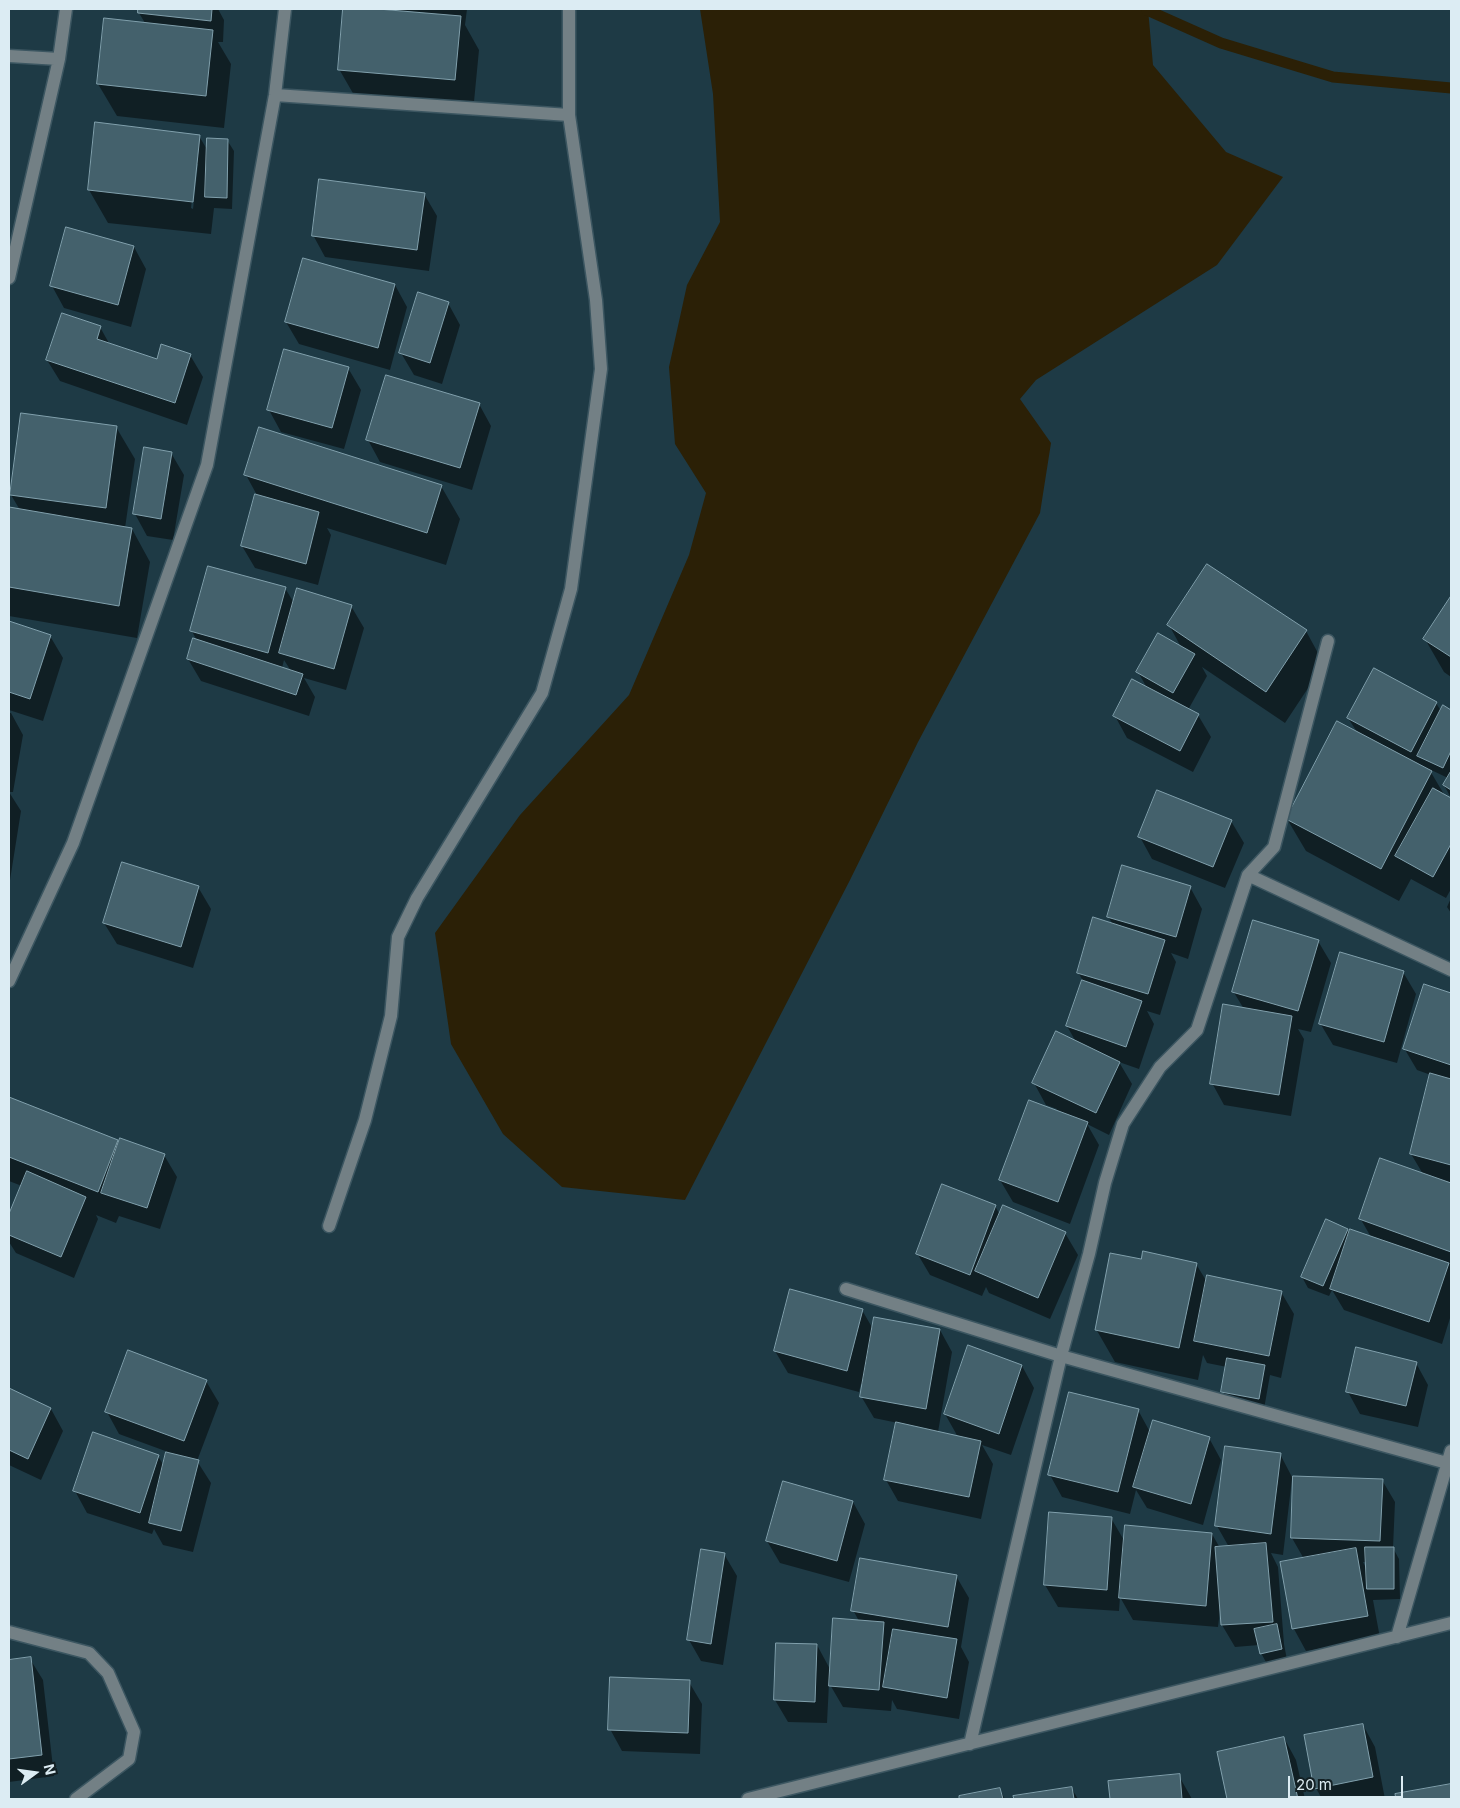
<!DOCTYPE html>
<html>
<head>
<meta charset="utf-8">
<style>
	body { margin:0 }
	#map { position:relative; width:1460px; height:1808px; overflow:hidden; background:#1e3a45; font-family:Inter,sans-serif }
	canvas { display:block }
	.frame { position:absolute; inset:0; border:10px solid #dcecf3; pointer-events:none }
	.north { position:absolute; left:10px; top:1748px; width:50px; height:50px; -webkit-text-stroke:4px #132024; paint-order:stroke; rotate:76deg; font-size:14px; font-weight:700; line-height:20px; text-align:center; color:#dcecf3 }
	.north::after { content:''; display:block; margin:auto; width:18px; height:22px; background:#dcecf3; clip-path:polygon(50% 0,100% 100%,50% 72%,0 100%) }
	.scale { position:absolute; left:1288px; top:1776px; width:115px; height:22px; box-sizing:border-box; border:2px solid #dcecf3; border-top:0; padding-left:6px; font-size:15px; line-height:18px; white-space:nowrap; color:#dcecf3; -webkit-text-stroke:4px #132024; paint-order:stroke }
</style>
</head>
<body>
<div id="map">
<canvas width="1460" height="1808"></canvas>
<div class="frame"></div>
<div class="north">N</div>
<div class="scale">20 m</div>
</div>
<script>
const c = document.querySelector('canvas').getContext('2d');
c.lineJoin = 'round';
function fillPath(path, color) {
  c.fillStyle = color;
  c.fill(path, 'evenodd');
}
function trace(path, color, width, dash) {
  c.strokeStyle = color;
  c.lineWidth = width;
  c.lineCap = dash ? 'butt' : 'round';
  c.setLineDash(dash || []);
  c.stroke(path);
}
const water = new Path2D(`
	M 700,9 L 1148,9 L 1153,65 L 1226,152 L 1283,177 L 1217,265 L 1036,380 L 1020,399 L 1051,443 L 1040,513 L 918,742 L 850,880 L 685,1200 L 562,1187 L 503,1134 L 451,1044 L 435,933 L 520,815 L 629,695 L 689,555 L 706,493 L 675,444 L 669,367 L 687,285 L 720,222 L 713,94 Z`);
const shadow = new Path2D(`
	M 139,9 L 218,9 L 224,20 L 223,42 L 218,42 L 231,64 L 224,128 L 117,116 L 98,84 L 145,23 L 139,13 Z
	M 345,9 L 467,9 L 465,25 L 479,50 L 473,112 L 358,102 L 339,69 Z
	M 96,124 L 199,136 L 208,151 L 227,140 L 234,151 L 232,209 L 214,208 L 211,234 L 108,223 L 89,190 ZM 196,164 L 198,164 L 193,209 L 191,208 Z
	M 424,194 L 437,216 L 429,271 L 325,257 L 313,235 Z
	M 134,247 L 146,269 L 131,327 L 64,308 L 52,286 Z
	M 395,285 L 407,307 L 390,370 L 299,344 L 286,322 Z
	M 448,303 L 460,325 L 442,384 L 414,375 L 401,353 Z
	M 100,327 L 110,345 L 157,360 L 190,355 L 203,377 L 187,425 L 60,381 L 47,360 Z
	M 348,368 L 361,390 L 344,449 L 281,432 L 269,410 Z
	M 479,404 L 491,426 L 472,490 L 380,462 L 368,440 Z
	M 116,427 L 135,459 L 125,528 L 132,529 L 150,562 L 137,638 L 9,616 L 9,508 L 20,510 L 11,495 Z
	M 171,453 L 184,475 L 173,540 L 147,536 L 135,514 Z
	M 246,475 L 441,486 L 460,519 L 446,565 L 327,528 L 331,535 L 318,585 L 255,568 L 242,546 L 258,497 Z
	M 285,588 L 294,603 L 351,606 L 364,628 L 346,690 L 304,678 L 315,697 L 309,716 L 201,681 L 188,659 L 197,641 L 192,631 ZM 284,660 L 291,671 L 282,668 Z
	M 1451,599 L 1451,677 L 1444,672 L 1425,639 Z
	M 9,622 L 50,636 L 63,658 L 43,721 L 9,710 Z
	M 1169,625 L 1306,631 L 1324,664 L 1285,723 L 1202,667 L 1207,676 L 1188,710 L 1198,715 L 1211,737 L 1193,772 L 1127,738 L 1115,716 L 1147,688 L 1138,672 L 1181,647 Z
	M 1436,703 L 1441,711 L 1443,707 L 1451,711 L 1451,798 L 1444,785 L 1448,778 L 1429,769 L 1445,796 L 1451,800 L 1451,889 L 1446,898 L 1411,879 L 1399,901 L 1306,851 L 1287,819 L 1357,732 L 1348,718 Z
	M 9,713 L 11,713 L 23,735 L 13,792 L 9,792 L 21,811 L 10,880 L 9,880 Z
	M 1231,821 L 1244,843 L 1225,888 L 1152,859 L 1140,837 Z
	M 198,887 L 211,909 L 193,968 L 117,944 L 104,923 Z
	M 1190,887 L 1202,909 L 1188,959 L 1171,953 L 1176,962 L 1160,1015 L 1147,1011 L 1154,1024 L 1139,1069 L 1119,1062 L 1132,1084 L 1109,1135 L 1087,1124 L 1099,1145 L 1070,1224 L 1013,1202 L 1000,1180 L 1057,1109 L 1046,1105 L 1034,1083 L 1076,1042 L 1067,1026 L 1083,981 L 1078,972 L 1113,925 L 1108,916 Z
	M 1451,898 L 1451,913 L 1447,907 Z
	M 1318,941 L 1331,963 L 1311,1032 L 1298,1029 L 1304,1039 L 1291,1116 L 1224,1105 L 1212,1083 L 1244,1009 L 1233,991 Z
	M 1403,972 L 1416,994 L 1397,1063 L 1333,1045 L 1320,1023 Z
	M 1425,985 L 1451,994 L 1451,1315 L 1442,1344 L 1344,1310 L 1332,1290 L 1329,1296 L 1308,1288 L 1302,1277 L 1347,1230 L 1349,1234 L 1371,1237 L 1360,1218 L 1423,1174 L 1411,1154 L 1431,1075 L 1417,1070 L 1404,1048 Z
	M 9,1099 L 117,1141 L 119,1145 L 164,1155 L 177,1177 L 160,1229 L 119,1216 L 116,1223 L 96,1215 L 98,1219 L 74,1278 L 16,1253 L 9,1242 L 9,1217 L 22,1186 L 9,1181 Z
	M 995,1206 L 1000,1215 L 1065,1233 L 1078,1255 L 1050,1319 L 989,1293 L 986,1287 L 982,1296 L 930,1275 L 917,1253 Z
	M 1142,1260 L 1196,1264 L 1207,1282 L 1281,1292 L 1294,1314 L 1281,1378 L 1270,1375 L 1264,1409 L 1229,1403 L 1223,1392 L 1227,1367 L 1207,1363 L 1203,1355 L 1198,1380 L 1115,1362 L 1096,1329 Z
	M 862,1310 L 873,1329 L 940,1330 L 952,1352 L 938,1432 L 958,1437 L 945,1414 L 969,1347 L 1022,1366 L 1034,1388 L 1011,1455 L 982,1445 L 993,1464 L 981,1519 L 898,1501 L 886,1480 L 898,1423 L 874,1418 L 861,1396 L 863,1384 L 861,1384 L 859,1392 L 788,1373 L 775,1351 Z
	M 1416,1363 L 1428,1385 L 1418,1427 L 1360,1414 L 1348,1392 Z
	M 206,1381 L 219,1403 L 197,1461 L 211,1483 L 193,1552 L 163,1545 L 154,1529 L 152,1534 L 87,1513 L 75,1491 L 158,1456 L 164,1466 L 168,1452 L 119,1434 L 107,1412 Z
	M 9,1389 L 51,1409 L 63,1431 L 41,1480 L 9,1465 Z
	M 1138,1410 L 1150,1432 L 1209,1438 L 1221,1460 L 1203,1525 L 1147,1508 L 1136,1490 L 1130,1514 L 1062,1497 L 1050,1475 Z
	M 1280,1454 L 1292,1477 L 1382,1480 L 1395,1502 L 1393,1548 L 1399,1559 L 1400,1599 L 1373,1600 L 1380,1638 L 1306,1651 L 1294,1629 L 1282,1563 L 1304,1559 L 1292,1538 L 1294,1479 L 1292,1479 L 1283,1555 L 1271,1553 L 1278,1567 L 1284,1644 L 1287,1660 L 1267,1664 L 1261,1653 L 1259,1645 L 1235,1647 L 1222,1625 L 1221,1611 L 1220,1611 L 1218,1627 L 1133,1620 L 1120,1597 L 1119,1611 L 1058,1607 L 1045,1585 L 1111,1518 L 1125,1542 L 1212,1534 L 1220,1548 L 1229,1547 L 1217,1526 ZM 1363,1562 L 1367,1562 L 1367,1570 Z
	M 853,1502 L 865,1524 L 849,1582 L 780,1563 L 767,1541 Z
	M 724,1554 L 737,1576 L 723,1665 L 701,1661 L 689,1640 Z
	M 956,1576 L 969,1598 L 961,1647 L 969,1662 L 959,1719 L 897,1709 L 892,1700 L 891,1711 L 843,1707 L 829,1683 L 827,1723 L 788,1722 L 775,1700 L 817,1645 L 831,1671 L 859,1621 L 853,1610 Z
	M 30,1659 L 43,1680 L 54,1776 L 9,1782 L 9,1661 Z
	M 689,1682 L 702,1704 L 700,1754 L 622,1751 L 610,1729 Z
	M 1363,1725 L 1375,1747 L 1385,1799 L 1322,1799 L 1316,1788 Z
	M 1284,1738 L 1296,1760 L 1305,1799 L 1229,1799 L 1218,1753 Z
	M 1179,1776 L 1192,1799 L 1111,1799 L 1109,1782 Z
	M 1451,1785 L 1451,1799 L 1397,1799 L 1396,1795 Z
	M 1072,1789 L 1078,1799 L 1015,1799 L 1015,1797 Z
	M 1000,1790 L 1005,1799 L 961,1799 L 960,1797 Z`);
const stream = new Path2D(`
	M 1147,10 L 1221,43 L 1333,77 L 1451,88`);
const building = new Path2D(`
	M 138,9 L 212,9 L 211,21 L 138,13 Z
	M 343,9 L 378,9 L 461,16 L 455,80 L 338,70 Z
	M 104,18 L 213,30 L 206,96 L 97,84 Z
	M 95,122 L 200,135 L 193,202 L 88,190 Z
	M 207,138 L 228,139 L 227,198 L 205,197 Z
	M 319,179 L 425,193 L 417,250 L 312,236 Z
	M 66,227 L 134,246 L 118,305 L 50,286 Z
	M 303,258 L 395,284 L 378,348 L 285,322 Z
	M 418,292 L 449,302 L 430,363 L 399,353 Z
	M 62,313 L 101,326 L 97,339 L 157,359 L 161,344 L 191,354 L 175,403 L 46,360 Z
	M 284,349 L 349,367 L 332,428 L 267,410 Z
	M 386,375 L 480,403 L 460,468 L 366,440 Z
	M 21,413 L 117,426 L 106,508 L 10,495 Z
	M 259,427 L 442,485 L 427,533 L 244,475 Z
	M 144,447 L 172,452 L 161,519 L 133,514 Z
	M 255,494 L 319,512 L 306,564 L 241,546 Z
	M 9,507 L 132,528 L 119,606 L 9,587 Z
	M 1207,564 L 1307,630 L 1266,692 L 1167,625 Z
	M 208,566 L 286,587 L 268,653 L 190,631 Z
	M 297,588 L 352,605 L 334,669 L 279,653 Z
	M 1451,596 L 1451,657 L 1423,639 Z
	M 9,621 L 51,635 L 30,699 L 9,692 Z
	M 1158,633 L 1195,654 L 1173,693 L 1136,672 Z
	M 193,638 L 303,674 L 296,695 L 187,659 Z
	M 1374,668 L 1437,702 L 1411,752 L 1347,718 Z
	M 1132,679 L 1199,714 L 1180,751 L 1113,716 Z
	M 1443,705 L 1451,710 L 1451,751 L 1443,768 L 1417,756 Z
	M 1337,721 L 1432,771 L 1381,869 L 1286,819 Z
	M 1451,771 L 1451,790 L 1443,785 Z
	M 1433,788 L 1451,798 L 1451,844 L 1433,877 L 1395,856 Z
	M 1157,790 L 1232,820 L 1213,867 L 1138,837 Z
	M 122,862 L 199,886 L 181,947 L 103,923 Z
	M 1122,865 L 1191,886 L 1176,937 L 1107,917 Z
	M 1093,917 L 1165,940 L 1148,994 L 1077,973 Z
	M 1253,920 L 1319,940 L 1298,1011 L 1232,992 Z
	M 1340,952 L 1404,971 L 1384,1042 L 1319,1024 Z
	M 1082,980 L 1142,1001 L 1126,1047 L 1066,1026 Z
	M 1424,984 L 1451,993 L 1451,1065 L 1403,1049 Z
	M 1223,1004 L 1292,1016 L 1279,1095 L 1210,1084 Z
	M 1056,1031 L 1120,1062 L 1096,1113 L 1032,1083 Z
	M 1430,1073 L 1451,1079 L 1451,1165 L 1410,1154 Z
	M 9,1097 L 118,1140 L 98,1192 L 9,1157 Z
	M 1029,1100 L 1088,1122 L 1058,1202 L 999,1180 Z
	M 120,1138 L 165,1154 L 147,1208 L 101,1193 Z
	M 1380,1158 L 1451,1183 L 1451,1252 L 1359,1219 Z
	M 27,1171 L 86,1197 L 61,1257 L 9,1235 L 9,1214 Z
	M 942,1184 L 996,1205 L 970,1275 L 916,1254 Z
	M 1003,1205 L 1066,1232 L 1038,1298 L 975,1271 Z
	M 1326,1219 L 1348,1229 L 1323,1286 L 1301,1277 Z
	M 1350,1229 L 1449,1263 L 1429,1322 L 1330,1289 Z
	M 1143,1251 L 1197,1263 L 1179,1348 L 1095,1330 L 1110,1253 L 1141,1259 Z
	M 1207,1275 L 1282,1291 L 1269,1356 L 1194,1341 Z
	M 790,1289 L 863,1309 L 847,1371 L 774,1351 Z
	M 874,1317 L 940,1329 L 926,1409 L 860,1397 Z
	M 968,1345 L 1022,1365 L 999,1434 L 944,1414 Z
	M 1356,1347 L 1417,1362 L 1406,1406 L 1346,1392 Z
	M 128,1350 L 207,1380 L 184,1441 L 105,1412 Z
	M 1227,1358 L 1265,1365 L 1259,1399 L 1221,1392 Z
	M 9,1388 L 51,1408 L 28,1459 L 9,1450 Z
	M 1069,1392 L 1139,1409 L 1118,1492 L 1048,1475 Z
	M 1153,1420 L 1210,1437 L 1191,1504 L 1133,1487 Z
	M 896,1422 L 981,1441 L 969,1497 L 884,1480 Z
	M 93,1432 L 159,1455 L 140,1513 L 73,1491 Z
	M 1225,1446 L 1281,1453 L 1271,1534 L 1215,1526 Z
	M 166,1452 L 199,1460 L 181,1531 L 149,1523 Z
	M 1293,1476 L 1383,1479 L 1380,1541 L 1291,1538 Z
	M 783,1481 L 853,1501 L 837,1561 L 766,1541 Z
	M 1049,1512 L 1112,1517 L 1107,1590 L 1044,1585 Z
	M 1125,1525 L 1212,1533 L 1206,1606 L 1119,1598 Z
	M 1266,1543 L 1273,1622 L 1221,1625 L 1215,1547 Z
	M 1365,1547 L 1394,1547 L 1394,1589 L 1367,1589 Z
	M 1356,1548 L 1368,1616 L 1292,1629 L 1280,1562 Z
	M 701,1549 L 725,1553 L 711,1644 L 687,1640 Z
	M 860,1558 L 957,1575 L 948,1627 L 851,1611 Z
	M 833,1618 L 884,1622 L 879,1690 L 829,1686 Z
	M 1277,1624 L 1282,1649 L 1260,1654 L 1254,1629 Z
	M 893,1629 L 957,1639 L 947,1698 L 883,1687 Z
	M 776,1643 L 817,1644 L 815,1702 L 774,1700 Z
	M 31,1657 L 42,1755 L 9,1759 L 9,1660 Z
	M 610,1677 L 690,1680 L 688,1733 L 608,1730 Z
	M 1363,1724 L 1373,1777 L 1314,1789 L 1304,1735 Z
	M 1284,1737 L 1298,1799 L 1227,1799 L 1217,1752 Z
	M 1180,1774 L 1182,1799 L 1110,1799 L 1108,1781 Z
	M 1451,1784 L 1451,1799 L 1396,1799 L 1395,1794 Z
	M 1072,1787 L 1074,1799 L 1014,1799 L 1013,1796 Z
	M 1000,1788 L 1003,1799 L 959,1799 L 959,1796 Z`);
const minor = new Path2D(`
	M 9,56 L 59,59
	M 275,95 L 569,115
	M 9,278 L 59,59 L 66,9
	M 1248,875 L 1451,970
	M 9,981 L 73,843 L 207,465 L 275,95 L 285,9
	M 329,1226 L 365,1120 L 391,1016 L 398,937 L 417,898 L 542,693 L 571,589 L 601,369 L 596,300 L 569,115 L 569,9
	M 846,1289 L 1061,1356 L 1447,1463
	M 9,1632 L 89,1653 L 108,1673 L 134,1732 L 129,1759 L 76,1799
	M 1397,1637 L 1451,1451
	M 970,1744 L 1061,1356 L 1089,1254 L 1105,1183 L 1123,1124 L 1160,1067 L 1197,1030 L 1248,875 L 1274,847 L 1328,641
	M 748,1799 L 1451,1623`);
fillPath(water, '#2b2006');
fillPath(shadow, '#0007');
trace(stream, '#2b2006', 11);
fillPath(building, '#44616c');
trace(building, '#81a0ac', 1);
trace(minor, '#3c5661', 15);
trace(minor, '#738085', 12);
</script>
</body>
</html>
